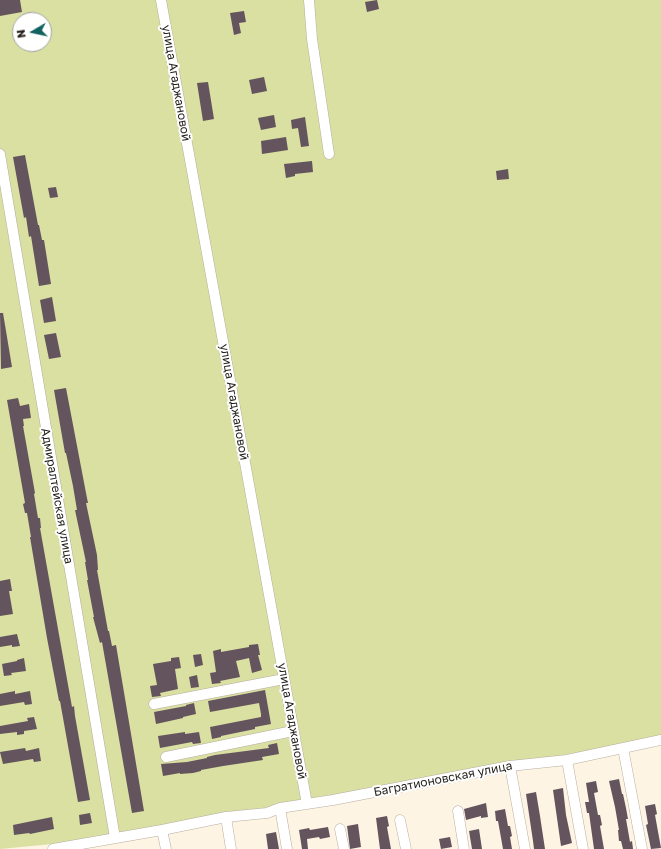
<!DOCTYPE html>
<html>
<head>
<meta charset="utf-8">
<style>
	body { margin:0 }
	#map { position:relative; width:661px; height:849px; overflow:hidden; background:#fef4e4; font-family:"Golos Text",sans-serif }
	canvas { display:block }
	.north { position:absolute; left:12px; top:12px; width:40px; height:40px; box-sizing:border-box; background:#fff; border:1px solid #a7a5a3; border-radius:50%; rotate:261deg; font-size:11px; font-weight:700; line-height:16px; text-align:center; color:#231f1a }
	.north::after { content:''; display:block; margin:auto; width:14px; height:18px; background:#126260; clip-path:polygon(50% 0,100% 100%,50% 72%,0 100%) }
</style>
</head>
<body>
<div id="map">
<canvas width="661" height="849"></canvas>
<div class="north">N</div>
</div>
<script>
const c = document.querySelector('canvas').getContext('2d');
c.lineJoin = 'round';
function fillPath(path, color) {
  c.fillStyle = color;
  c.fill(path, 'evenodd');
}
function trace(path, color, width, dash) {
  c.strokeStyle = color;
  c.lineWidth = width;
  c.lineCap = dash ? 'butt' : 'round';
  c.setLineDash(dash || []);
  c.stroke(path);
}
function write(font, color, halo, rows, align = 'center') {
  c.font = font + ' "Golos Text",sans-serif';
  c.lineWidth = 4;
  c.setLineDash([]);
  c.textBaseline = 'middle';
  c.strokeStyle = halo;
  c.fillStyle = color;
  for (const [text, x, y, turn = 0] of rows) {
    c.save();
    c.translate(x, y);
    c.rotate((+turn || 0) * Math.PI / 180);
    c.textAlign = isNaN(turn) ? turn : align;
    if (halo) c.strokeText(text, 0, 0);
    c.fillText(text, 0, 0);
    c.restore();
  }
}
const green = new Path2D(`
	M 0,0 L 661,0 L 661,737 L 115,838 L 0,849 ZM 20,20 L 44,20 L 44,44 L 20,44 Z`);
const building = new Path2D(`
	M 0,0 L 20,0 L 22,12 L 0,16 Z
	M 377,0 L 379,9 L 367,12 L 365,2 Z
	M 244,11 L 246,22 L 239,23 L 241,33 L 234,35 L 230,13 Z
	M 264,77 L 267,91 L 252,94 L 249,80 Z
	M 208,82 L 214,119 L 203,121 L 197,83 Z
	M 274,115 L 276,127 L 261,130 L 258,118 Z
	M 305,117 L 309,146 L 301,147 L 298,128 L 292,129 L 291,120 Z
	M 286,137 L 288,150 L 262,154 L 261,141 Z
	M 25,155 L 38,225 L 39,225 L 42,240 L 44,240 L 51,284 L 39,286 L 31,236 L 29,237 L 26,217 L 24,218 L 13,157 Z
	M 312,161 L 313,172 L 295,174 L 295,176 L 286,178 L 284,164 Z
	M 508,169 L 509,179 L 497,180 L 496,171 Z
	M 56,187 L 58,197 L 50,198 L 48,188 Z
	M 52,297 L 56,321 L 44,323 L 40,300 Z
	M 0,313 L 3,313 L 12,367 L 1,369 Z
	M 56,333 L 61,357 L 49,359 L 44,335 Z
	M 66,388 L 86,493 L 88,503 L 86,503 L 97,555 L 98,570 L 97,570 L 108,631 L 109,631 L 112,646 L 116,645 L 144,811 L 132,813 L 102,642 L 100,643 L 93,617 L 94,617 L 87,580 L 88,580 L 85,562 L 86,562 L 75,510 L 77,510 L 73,486 L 66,453 L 65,453 L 54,390 Z
	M 18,398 L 20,406 L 29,404 L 31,418 L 23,419 L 24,426 L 23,426 L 35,493 L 34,494 L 38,518 L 40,518 L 41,528 L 40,528 L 58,629 L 72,707 L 74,706 L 75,716 L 90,800 L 78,802 L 60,701 L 59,701 L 47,638 L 30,537 L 31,537 L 27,513 L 25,513 L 23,504 L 25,503 L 7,400 Z
	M 10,579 L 12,591 L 9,591 L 13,614 L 0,616 L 0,581 Z
	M 17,634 L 20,646 L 12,647 L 12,645 L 0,647 L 0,637 Z
	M 258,644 L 260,655 L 258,655 L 262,670 L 252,673 L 249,658 L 236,661 L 240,677 L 220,681 L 221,683 L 212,684 L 210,673 L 216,672 L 213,651 L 221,649 L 221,652 L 249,647 L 249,645 Z
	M 201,654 L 203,665 L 195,667 L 193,655 Z
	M 179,657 L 181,668 L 175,669 L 178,689 L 160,693 L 161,696 L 152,697 L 150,686 L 157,685 L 153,664 L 171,661 L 171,658 Z
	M 24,658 L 26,671 L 11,673 L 12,675 L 4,676 L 2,664 L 17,661 L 17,660 Z
	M 197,675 L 199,687 L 191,688 L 189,677 Z
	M 265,690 L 271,724 L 255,727 L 255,729 L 221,736 L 221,737 L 212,739 L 210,727 L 261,717 L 261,714 L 259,703 L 210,712 L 208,701 Z
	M 15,691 L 15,694 L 30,691 L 32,704 L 25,705 L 24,702 L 0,706 L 0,694 Z
	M 194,703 L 196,714 L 183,717 L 183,718 L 156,724 L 154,712 L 186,706 L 186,705 Z
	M 34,717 L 37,729 L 24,731 L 24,734 L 17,735 L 17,732 L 0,734 L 0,726 L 28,721 L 27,718 Z
	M 185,732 L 185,734 L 199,732 L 201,743 L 193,744 L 192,742 L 160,748 L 158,736 Z
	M 277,743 L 279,754 L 262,757 L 263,760 L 223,766 L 201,770 L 201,771 L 193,773 L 180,774 L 180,773 L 163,776 L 161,764 L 187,762 L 207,758 L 207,757 L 215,755 L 269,748 L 268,745 Z
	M 25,748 L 26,751 L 39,748 L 41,761 L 34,762 L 33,759 L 3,764 L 0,752 Z
	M 619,779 L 622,794 L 623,794 L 626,808 L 628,819 L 626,819 L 630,842 L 632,841 L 633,849 L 623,849 L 621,841 L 619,841 L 618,830 L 619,830 L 615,807 L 609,781 Z
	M 596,781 L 598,792 L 594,793 L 598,815 L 600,815 L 602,825 L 600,826 L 604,849 L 594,849 L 589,813 L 587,813 L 585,802 L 589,802 L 586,783 Z
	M 563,788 L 566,815 L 572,843 L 561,846 L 553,790 Z
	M 536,792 L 540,816 L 545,849 L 534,849 L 533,841 L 526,794 Z
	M 486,803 L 488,817 L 481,818 L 481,816 L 466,820 L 464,809 Z
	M 655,804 L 657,814 L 655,815 L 661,848 L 651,849 L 646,825 L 648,824 L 645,806 Z
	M 505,809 L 508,826 L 510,826 L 512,836 L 510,837 L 512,849 L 503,849 L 498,821 L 496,821 L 495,811 Z
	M 90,813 L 92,823 L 80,825 L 79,815 Z
	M 387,816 L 389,826 L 387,827 L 391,849 L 380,849 L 376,818 Z
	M 52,817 L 54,829 L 30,834 L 29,833 L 14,835 L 13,825 Z
	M 358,824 L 361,847 L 350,849 L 347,826 Z
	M 328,827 L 330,837 L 320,839 L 319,837 L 307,839 L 308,849 L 302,849 L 299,830 L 309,828 L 310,830 Z
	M 479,829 L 482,849 L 472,849 L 469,831 Z
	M 276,832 L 279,849 L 268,849 L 266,834 Z
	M 450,837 L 452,847 L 441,849 L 439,839 Z`);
const minor = new Path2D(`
	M 161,0 L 307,804
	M 309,0 L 312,39 L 329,154
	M 0,154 L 115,838
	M 154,704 L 284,679
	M 623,748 L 642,849
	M 166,757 L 293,731
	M 567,760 L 583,849
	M 510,766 L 525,849
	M 280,808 L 287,849
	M 458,811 L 464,849
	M 226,817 L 231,849
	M 400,820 L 406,849
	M 340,829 L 344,849
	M 162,830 L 166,849
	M 53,849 L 162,830 L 226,817 L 267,813 L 280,808 L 333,800 L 510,766 L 567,760 L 661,740`);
const streetNames = [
	["улица Агаджановой",176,83,80],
	["улица Агаджановой",234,402,80],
	["Адмиралтейская улица",57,496,80],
	["улица Агаджановой",292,721,80],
	["Багратионовская улица",443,779,-11]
];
fillPath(green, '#dadfa2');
fillPath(building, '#63545d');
trace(minor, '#b8ad9f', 11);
trace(minor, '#fff', 10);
write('12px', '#231f1a', '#fff', streetNames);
</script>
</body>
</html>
